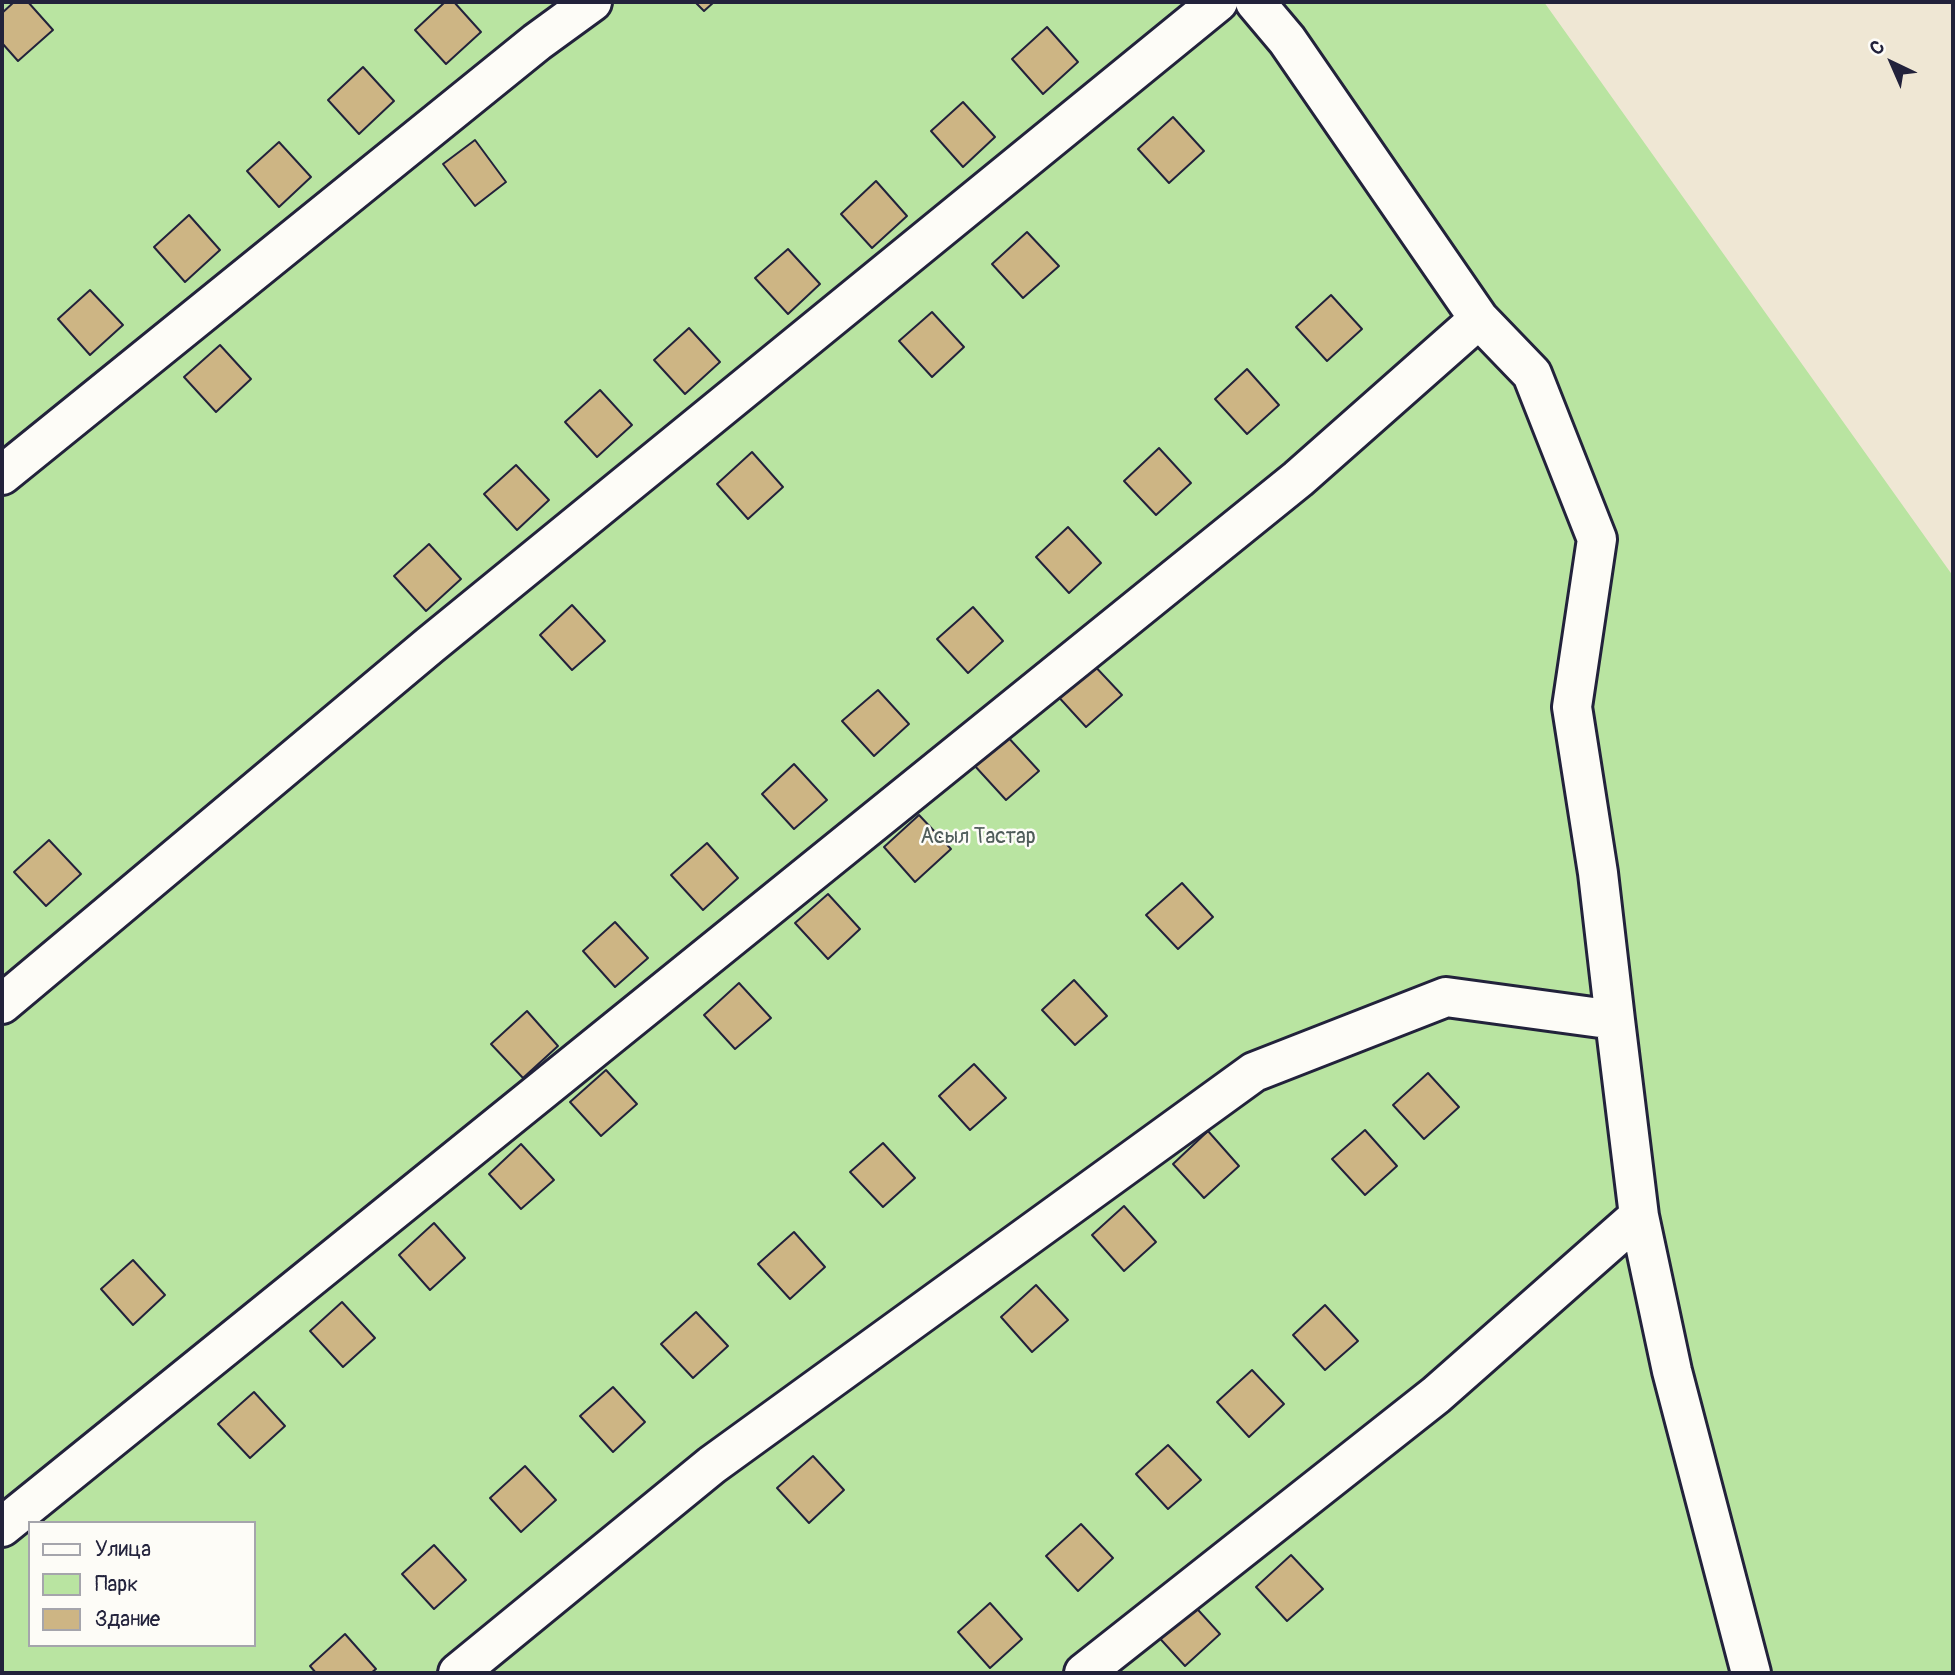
<!DOCTYPE html>
<html>
<head>
<meta charset="utf-8">
<style>
	body { margin:0 }
	#map { position:relative; width:1955px; height:1675px; overflow:hidden; background:#efe7d4; font-family:Pangolin,sans-serif }
	canvas { display:block }
	.frame { position:absolute; inset:0; border:4px solid #22223b; pointer-events:none }
	.legend { position:absolute; left:28px; top:1521px; width:228px; height:126px; box-sizing:border-box; background:#fdfcf7; border:2px solid #a5a5ac; margin:0; padding:9px 12px; list-style:none; font-size:21px; color:#22223b }
	.legend li { display:flex; align-items:center; gap:14px; height:35px }
	.legend b { width:35px; border:2px solid #a5a5ac }
	.north { position:absolute; left:1857px; top:28px; width:70px; height:70px; -webkit-text-stroke:5px #fdfcf7; paint-order:stroke; rotate:316deg; font-size:19px; font-weight:700; line-height:28px; text-align:center; color:#22223b }
	.north::after { content:''; display:block; margin:auto; width:24px; height:32px; background:#22223b; clip-path:polygon(50% 0,100% 100%,50% 72%,0 100%) }
</style>
</head>
<body>
<div id="map">
<canvas width="1955" height="1675"></canvas>
<div class="frame"></div>
<ul class="legend">
<li><b style="height:9px;background:#fdfcf7"></b>Улица</li>
<li><b style="height:19px;background:#b9e4a1"></b>Парк</li>
<li><b style="height:19px;background:#cdb584"></b>Здание</li>
</ul>
<div class="north">С</div>
</div>
<script>
const c = document.querySelector('canvas').getContext('2d');
c.lineJoin = 'round';
function fillPath(path, color) {
  c.fillStyle = color;
  c.fill(path, 'evenodd');
}
function trace(path, color, width, dash) {
  c.strokeStyle = color;
  c.lineWidth = width;
  c.lineCap = dash ? 'butt' : 'round';
  c.setLineDash(dash || []);
  c.stroke(path);
}
function write(font, color, halo, rows, align = 'center') {
  c.font = font + ' Pangolin,sans-serif';
  c.lineWidth = 5;
  c.setLineDash([]);
  c.textBaseline = 'middle';
  c.strokeStyle = halo;
  c.fillStyle = color;
  for (const [text, x, y, turn = 0] of rows) {
    c.save();
    c.translate(x, y);
    c.rotate((+turn || 0) * Math.PI / 180);
    c.textAlign = isNaN(turn) ? turn : align;
    if (halo) c.strokeText(text, 0, 0);
    c.fillText(text, 0, 0);
    c.restore();
  }
}
const green = new Path2D(`
	M 2,2 L 1544,2 L 1953,576 L 1953,1673 L 2,1673 ZM 30,1523 L 254,1523 L 254,1645 L 30,1645 Z`);
const building = new Path2D(`
	M 14,2 L 28,2 L 53,30 L 18,61 L 2,43 L 2,13 Z
	M 445,2 L 454,2 L 481,32 L 446,64 L 415,30 Z
	M 695,2 L 714,2 L 704,11 Z
	M 1047,27 L 1078,62 L 1043,94 L 1012,59 Z
	M 363,67 L 394,101 L 359,134 L 328,100 Z
	M 963,102 L 995,137 L 963,167 L 931,131 Z
	M 1173,117 L 1204,151 L 1169,183 L 1138,149 Z
	M 475,140 L 506,182 L 475,206 L 443,164 Z
	M 279,142 L 311,177 L 279,207 L 247,171 Z
	M 876,181 L 907,216 L 872,248 L 841,214 Z
	M 189,215 L 220,250 L 185,282 L 154,247 Z
	M 1027,232 L 1059,266 L 1023,298 L 992,264 Z
	M 788,249 L 820,284 L 788,314 L 755,278 Z
	M 90,290 L 123,325 L 90,355 L 58,319 Z
	M 1331,295 L 1362,329 L 1327,361 L 1296,327 Z
	M 932,312 L 964,347 L 932,377 L 899,341 Z
	M 689,328 L 720,362 L 685,394 L 654,360 Z
	M 220,345 L 251,379 L 216,412 L 184,377 Z
	M 1247,369 L 1279,405 L 1247,434 L 1215,399 Z
	M 600,390 L 632,425 L 597,457 L 565,422 Z
	M 1159,448 L 1191,483 L 1156,515 L 1124,481 Z
	M 752,452 L 783,487 L 748,519 L 717,484 Z
	M 516,465 L 549,500 L 517,530 L 484,494 Z
	M 1068,527 L 1101,563 L 1069,593 L 1036,557 Z
	M 429,544 L 461,579 L 426,611 L 394,576 Z
	M 572,605 L 605,641 L 572,670 L 540,635 Z
	M 973,607 L 1003,641 L 968,673 L 937,639 Z
	M 1090,661 L 1122,695 L 1086,727 L 1055,693 Z
	M 878,690 L 909,724 L 874,756 L 842,721 Z
	M 1006,735 L 1039,771 L 1006,800 L 974,765 Z
	M 794,764 L 827,800 L 794,829 L 762,794 Z
	M 919,815 L 951,849 L 915,882 L 884,847 Z
	M 49,840 L 81,874 L 46,906 L 14,872 Z
	M 707,843 L 738,878 L 703,910 L 671,875 Z
	M 1182,883 L 1213,917 L 1178,949 L 1146,915 Z
	M 828,894 L 860,929 L 828,959 L 795,923 Z
	M 615,922 L 648,958 L 615,987 L 583,951 Z
	M 1074,980 L 1107,1016 L 1075,1045 L 1042,1010 Z
	M 739,983 L 771,1018 L 735,1049 L 704,1015 Z
	M 527,1011 L 558,1046 L 523,1078 L 491,1044 Z
	M 974,1064 L 1006,1098 L 970,1130 L 939,1096 Z
	M 606,1070 L 637,1104 L 601,1136 L 570,1102 Z
	M 1428,1073 L 1459,1107 L 1424,1139 L 1393,1105 Z
	M 1365,1130 L 1397,1166 L 1365,1195 L 1332,1159 Z
	M 1208,1131 L 1239,1166 L 1204,1198 L 1173,1164 Z
	M 883,1143 L 915,1178 L 883,1207 L 850,1172 Z
	M 521,1144 L 554,1180 L 521,1209 L 489,1174 Z
	M 1124,1206 L 1156,1242 L 1124,1271 L 1092,1235 Z
	M 434,1223 L 465,1258 L 430,1290 L 399,1255 Z
	M 794,1232 L 825,1267 L 790,1299 L 758,1264 Z
	M 133,1260 L 165,1295 L 133,1325 L 101,1289 Z
	M 1036,1285 L 1068,1320 L 1032,1352 L 1001,1317 Z
	M 342,1302 L 375,1338 L 343,1367 L 310,1331 Z
	M 1325,1305 L 1358,1341 L 1325,1370 L 1293,1335 Z
	M 696,1312 L 728,1346 L 693,1378 L 661,1344 Z
	M 1252,1370 L 1284,1404 L 1249,1437 L 1217,1402 Z
	M 613,1387 L 645,1422 L 613,1452 L 580,1416 Z
	M 254,1392 L 285,1426 L 250,1458 L 218,1424 Z
	M 1168,1445 L 1201,1480 L 1168,1509 L 1136,1474 Z
	M 813,1456 L 844,1490 L 809,1523 L 777,1488 Z
	M 525,1466 L 556,1500 L 521,1532 L 490,1498 Z
	M 1081,1524 L 1113,1558 L 1078,1591 L 1046,1556 Z
	M 434,1545 L 466,1580 L 434,1609 L 402,1574 Z
	M 1291,1555 L 1323,1589 L 1287,1621 L 1256,1587 Z
	M 1189,1600 L 1220,1634 L 1185,1666 L 1154,1632 Z
	M 990,1603 L 1022,1639 L 990,1668 L 958,1632 Z
	M 345,1634 L 376,1669 L 371,1673 L 316,1673 L 310,1666 Z`);
const street = new Path2D(`
	M 1255,2 L 1287,40 L 1479,319
	M 2,475 L 537,42 L 592,2
	M 2,1004 L 430,645 L 1218,2
	M 2,1527 L 1298,479 L 1479,319 L 1532,374 L 1597,539 L 1572,707 L 1598,873 L 1615,1020
	M 458,1673 L 712,1465 L 1254,1072 L 1446,997 L 1615,1020 L 1639,1216
	M 1084,1673 L 1436,1395 L 1639,1216 L 1672,1371 L 1751,1673`);
const parkNames = [
	["Асыл Тастар",978,838]
];
fillPath(green, '#b9e4a1');
fillPath(building, '#cdb584');
trace(building, '#22223b', 2);
trace(street, '#22223b', 44);
trace(street, '#fdfcf7', 38);
write('21px', '#4f5c5a', '#fdfcf7', parkNames);
</script>
</body>
</html>
